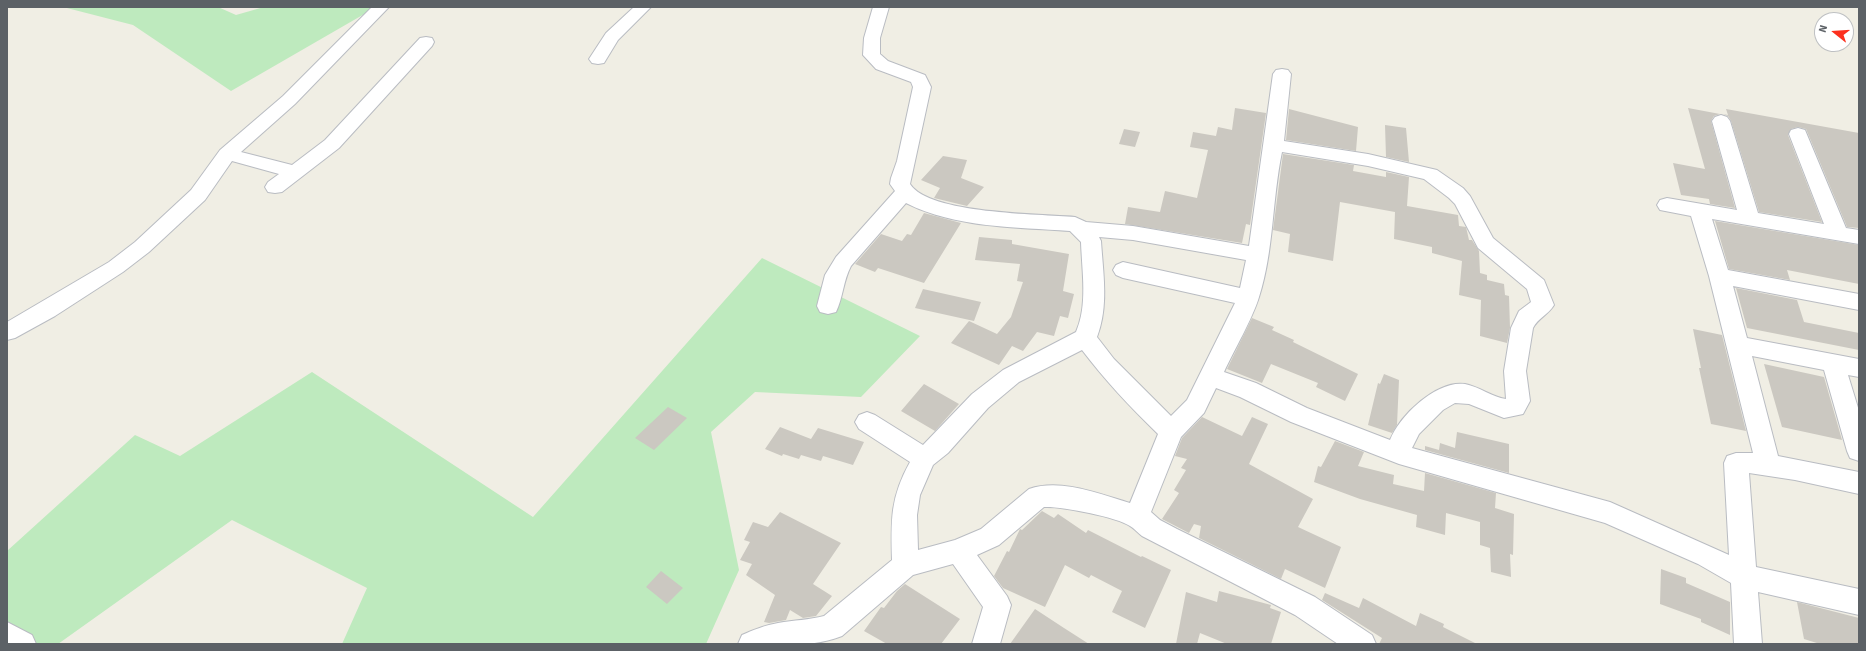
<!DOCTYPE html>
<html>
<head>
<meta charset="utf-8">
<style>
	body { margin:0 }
	#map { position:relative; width:1866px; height:651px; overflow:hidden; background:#f0eee4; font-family:"Source Sans 3",sans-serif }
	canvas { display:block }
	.frame { position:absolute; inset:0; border:8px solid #5c6166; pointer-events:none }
	.north { position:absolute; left:1814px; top:12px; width:40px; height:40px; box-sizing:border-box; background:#fff; border:1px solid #bec0c2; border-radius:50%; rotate:287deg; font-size:11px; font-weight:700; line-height:16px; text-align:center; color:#5c6166 }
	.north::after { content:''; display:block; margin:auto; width:14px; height:18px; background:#fc301e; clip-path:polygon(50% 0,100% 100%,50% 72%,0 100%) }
</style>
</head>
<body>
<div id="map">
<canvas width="1866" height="651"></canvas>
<div class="frame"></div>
<div class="north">N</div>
</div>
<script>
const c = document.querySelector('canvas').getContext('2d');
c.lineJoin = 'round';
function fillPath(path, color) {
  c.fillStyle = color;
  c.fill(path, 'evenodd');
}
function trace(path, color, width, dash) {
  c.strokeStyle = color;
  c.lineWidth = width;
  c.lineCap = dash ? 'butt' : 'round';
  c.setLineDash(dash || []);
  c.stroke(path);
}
const green = new Path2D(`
	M 63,7 L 218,7 L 236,15 L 264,7 L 371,7 L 373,9 L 231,91 L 133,25 Z
	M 762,258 L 920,336 L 861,397 L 755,392 L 711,432 L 739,570 L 706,644 L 342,644 L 367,588 L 232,520 L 58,644 L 7,644 L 7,551 L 135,435 L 180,456 L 312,372 L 533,517 Z`);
const building = new Path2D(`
	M 1235,108 L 1266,113 L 1250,225 L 1246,224 L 1242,243 L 1125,224 L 1128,207 L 1160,212 L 1165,191 L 1197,198 L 1208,150 L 1190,147 L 1193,132 L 1216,136 L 1218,127 L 1232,130 Z
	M 1688,108 L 1720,114 L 1714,116 L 1711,121 L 1735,208 L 1710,204 L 1709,199 L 1681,195 L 1673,163 L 1705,169 Z
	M 1289,109 L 1358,127 L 1356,151 L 1286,140 Z
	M 1726,109 L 1859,133 L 1859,228 L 1847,227 L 1806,129 L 1798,127 L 1791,129 L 1788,135 L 1822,222 L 1759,212 L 1731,121 L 1728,116 L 1723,114 L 1728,115 Z
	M 1385,125 L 1406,128 L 1409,162 L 1386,157 Z
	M 1124,129 L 1140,132 L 1135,147 L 1119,144 Z
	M 1283,154 L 1354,165 L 1353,171 L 1386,177 L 1386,172 L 1409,177 L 1407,206 L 1458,215 L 1459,226 L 1466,227 L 1469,240 L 1472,240 L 1479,251 L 1480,273 L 1487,275 L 1487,280 L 1504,284 L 1505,295 L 1509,296 L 1510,328 L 1507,343 L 1480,336 L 1481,300 L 1459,295 L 1462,261 L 1432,253 L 1432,247 L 1394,239 L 1395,212 L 1340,202 L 1333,261 L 1288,252 L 1290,234 L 1273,230 Z
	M 943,156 L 967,160 L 961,178 L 984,187 L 967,206 L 934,198 L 940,188 L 921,180 Z
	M 924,213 L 961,223 L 924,283 L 878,268 L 875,272 L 855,264 L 881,234 L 902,241 L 907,234 L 911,235 Z
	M 1715,221 L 1859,245 L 1859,284 L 1787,270 L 1790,280 L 1729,269 Z
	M 979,237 L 1012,240 L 1012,244 L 1069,254 L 1063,291 L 1074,294 L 1068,318 L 1060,316 L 1054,336 L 1037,332 L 1023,351 L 1012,346 L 999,365 L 951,343 L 969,321 L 997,334 L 1011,317 L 1023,282 L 1017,281 L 1020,264 L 975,260 Z
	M 1736,288 L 1797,300 L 1804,322 L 1859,333 L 1859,350 L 1747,328 Z
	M 923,289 L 981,302 L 974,321 L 915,308 Z
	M 1252,318 L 1274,327 L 1272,330 L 1294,340 L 1293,342 L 1358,374 L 1345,401 L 1316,387 L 1318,383 L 1271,364 L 1262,383 L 1227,369 Z
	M 1693,329 L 1722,335 L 1746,431 L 1711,424 L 1699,368 L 1701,368 Z
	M 1764,364 L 1824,377 L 1842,440 L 1782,427 Z
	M 1384,374 L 1399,380 L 1397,425 L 1392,433 L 1368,425 L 1378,383 L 1380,384 Z
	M 924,384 L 959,404 L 935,431 L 901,411 Z
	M 668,407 L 687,418 L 654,450 L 635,438 Z
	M 1202,417 L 1242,436 L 1252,417 L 1268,424 L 1249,464 L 1313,499 L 1298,527 L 1341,547 L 1325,588 L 1285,569 L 1281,579 L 1199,538 L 1201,526 L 1194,524 L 1189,533 L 1162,519 L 1179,493 L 1174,490 L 1186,470 L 1181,468 L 1187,459 L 1175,456 L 1182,438 Z
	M 780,427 L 811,439 L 818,428 L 864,442 L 853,465 L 823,456 L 821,461 L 801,455 L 799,459 L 783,454 L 782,456 L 765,449 Z
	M 1457,432 L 1509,444 L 1509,473 L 1425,450 L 1425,446 L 1439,450 L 1440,443 L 1455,448 Z
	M 1335,441 L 1364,452 L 1358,466 L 1394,475 L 1393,484 L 1424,491 L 1425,473 L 1496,493 L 1495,508 L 1514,514 L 1513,555 L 1510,554 L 1511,577 L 1491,572 L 1490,548 L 1480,545 L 1480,522 L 1446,513 L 1445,535 L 1416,527 L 1417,515 L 1360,499 L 1314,482 L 1318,466 L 1321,467 Z
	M 1042,511 L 1054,518 L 1058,514 L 1086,533 L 1088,530 L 1141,557 L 1142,556 L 1171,570 L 1145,628 L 1112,612 L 1122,591 L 1091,575 L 1089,578 L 1065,565 L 1045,607 L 1003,588 L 994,576 L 1007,551 L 1009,552 L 1020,529 L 1022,530 Z
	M 780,512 L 841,543 L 813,584 L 832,596 L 816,616 L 803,618 L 790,610 L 786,620 L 769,623 L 764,622 L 775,595 L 746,575 L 752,564 L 740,560 L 750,542 L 744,540 L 753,522 L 768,527 Z
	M 1661,569 L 1686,578 L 1686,583 L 1730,602 L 1730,635 L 1701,622 L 1701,619 L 1660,604 Z
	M 661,571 L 683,588 L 667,604 L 646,587 Z
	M 905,584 L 960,619 L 941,644 L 887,644 L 864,631 L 881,607 L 884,608 L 897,591 Z
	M 1219,591 L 1271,605 L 1270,608 L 1281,612 L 1271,644 L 1227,644 L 1200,633 L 1197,644 L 1176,644 L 1186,592 L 1217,602 Z
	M 1325,593 L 1359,608 L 1363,598 L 1416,626 L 1420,613 L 1444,624 L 1443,627 L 1477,644 L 1379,644 L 1382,638 L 1322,600 Z
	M 1797,602 L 1859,618 L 1859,644 L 1820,644 L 1804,639 Z
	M 1035,609 L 1064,628 L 1089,644 L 1010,644 Z`);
const minor = new Path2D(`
	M 372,7 L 389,7 L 295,104 L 241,152 L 292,165 L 325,140 L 420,38 L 426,37 L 432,38 L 434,42 L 432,46 L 339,148 L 282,192 L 275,193 L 268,192 L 265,187 L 268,182 L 279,174 L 232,161 L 205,200 L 149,252 L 123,272 L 55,316 L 15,338 L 7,340 L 7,322 L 109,262 L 135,242 L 191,190 L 220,150 L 283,96 Z
	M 634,7 L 651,7 L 618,40 L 604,63 L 598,64 L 592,63 L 589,59 L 606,33 Z
	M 873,7 L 889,7 L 880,38 L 880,54 L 888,61 L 925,75 L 931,87 L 910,184 C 929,214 1039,214 1075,217 L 1086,222 L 1133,226 L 1249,246 L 1273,74 L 1276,70 L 1282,69 L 1288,70 L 1291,74 L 1284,141 L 1368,154 L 1437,170 L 1463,188 L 1470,196 L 1493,238 L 1544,280 L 1554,305 C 1548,315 1538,318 1533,328 L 1526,371 L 1530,401 L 1523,414 L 1504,418 L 1469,404 L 1455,403 L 1443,410 L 1419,434 L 1412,448 L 1610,502 L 1729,555 L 1724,463 L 1727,456 L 1736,453 L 1753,453 L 1709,276 L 1691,216 L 1660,210 L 1657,205 L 1660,200 L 1667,198 L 1737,210 L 1712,121 L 1715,117 L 1721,115 L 1727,117 L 1730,121 L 1758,213 L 1824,224 L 1789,134 L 1791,130 L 1798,128 L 1805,130 L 1846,228 L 1859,230 L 1859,244 L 1712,219 L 1728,270 L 1859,294 L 1859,310 L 1733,286 L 1747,338 L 1859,359 L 1859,377 L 1848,375 L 1859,411 L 1859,461 L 1850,458 L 1847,451 L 1824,370 L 1752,356 L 1778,456 L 1859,472 L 1859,494 L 1795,480 L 1749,473 L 1756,567 L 1859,589 L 1859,615 L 1758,592 L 1762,644 L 1734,644 L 1731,583 L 1698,564 L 1605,523 L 1399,464 L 1291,422 L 1240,397 L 1216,388 L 1204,413 L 1181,437 L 1151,512 L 1160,520 L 1177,529 L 1315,597 L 1372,635 L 1376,644 L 1338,644 L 1295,615 L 1142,536 C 1138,533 1134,528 1130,526 C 1117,517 1060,506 1044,507 L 999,545 L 977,555 L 1007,596 L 1011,605 L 1000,644 L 972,644 L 983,607 L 953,564 L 913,575 L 842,636 C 809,649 772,644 738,644 L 742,635 C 753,630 766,625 778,623 C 794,620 809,620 824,616 L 892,560 C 891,520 890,498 910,462 L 859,429 L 855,422 L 859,415 L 867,412 L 875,415 L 923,445 L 972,394 L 1003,370 L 1076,332 C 1088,305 1082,272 1081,242 L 1070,231 C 1016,227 955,228 906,203 L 851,266 C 843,281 843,298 836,312 L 828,314 L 820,312 L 817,306 L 825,275 L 836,257 L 895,191 L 890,184 L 891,178 L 897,161 L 913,87 L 911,82 L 876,69 L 863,55 L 864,38 ZM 1282,152 L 1368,166 L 1424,179 L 1449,198 L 1455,204 L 1478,248 L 1527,289 L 1531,302 L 1519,311 L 1511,328 L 1504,371 L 1506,399 C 1492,397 1480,387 1465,384 C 1437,380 1400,415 1390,440 L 1307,408 L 1256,383 L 1224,372 C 1234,350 1252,320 1259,297 C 1274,250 1272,200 1282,152 ZM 1099,237 L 1133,240 L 1246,260 L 1240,288 L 1123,262 L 1116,265 L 1113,270 L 1116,275 L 1123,278 L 1235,303 L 1187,400 L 1171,416 L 1114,359 L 1097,337 C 1109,306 1103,273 1101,241 ZM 1082,350 C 1104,379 1131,408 1158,434 L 1130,503 C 1099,494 1061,478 1029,489 L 981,529 L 955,540 L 918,550 L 917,515 L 920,495 L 933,465 L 948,453 L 988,408 L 1019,382 Z
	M 7,622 L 32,635 L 36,644 L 7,644 Z`);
fillPath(green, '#beeabe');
fillPath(building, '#cbc8c1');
trace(minor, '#b9bcc2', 2);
fillPath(minor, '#fff');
</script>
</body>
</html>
